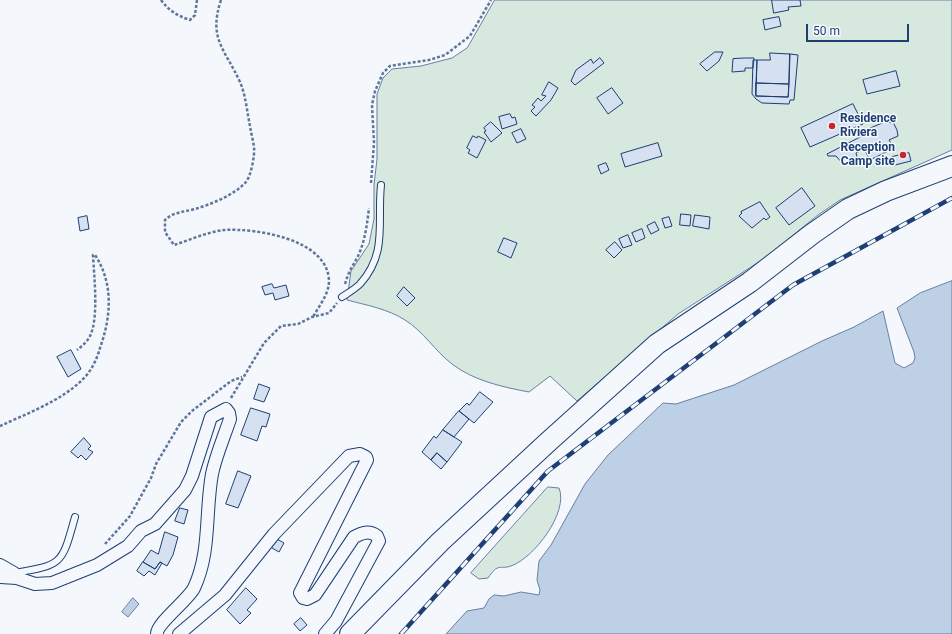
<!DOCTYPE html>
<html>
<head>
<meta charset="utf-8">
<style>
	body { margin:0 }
	#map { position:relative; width:952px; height:634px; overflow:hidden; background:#f4f7fb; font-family:Roboto,sans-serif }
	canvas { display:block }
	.scale { position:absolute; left:806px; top:24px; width:103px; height:18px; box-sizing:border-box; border:2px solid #1d3f73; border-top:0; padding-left:5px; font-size:12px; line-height:14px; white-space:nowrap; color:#1d3f73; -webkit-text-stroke:3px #f4f7fb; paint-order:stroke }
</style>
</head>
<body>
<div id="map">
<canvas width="952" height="634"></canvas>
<div class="scale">50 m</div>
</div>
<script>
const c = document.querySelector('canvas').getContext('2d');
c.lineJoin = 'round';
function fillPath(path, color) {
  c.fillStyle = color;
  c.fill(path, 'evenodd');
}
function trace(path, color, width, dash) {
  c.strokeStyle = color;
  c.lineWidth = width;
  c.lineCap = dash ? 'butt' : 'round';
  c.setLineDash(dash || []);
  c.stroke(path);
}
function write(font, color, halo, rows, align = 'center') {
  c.font = font + ' Roboto,sans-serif';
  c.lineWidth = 3;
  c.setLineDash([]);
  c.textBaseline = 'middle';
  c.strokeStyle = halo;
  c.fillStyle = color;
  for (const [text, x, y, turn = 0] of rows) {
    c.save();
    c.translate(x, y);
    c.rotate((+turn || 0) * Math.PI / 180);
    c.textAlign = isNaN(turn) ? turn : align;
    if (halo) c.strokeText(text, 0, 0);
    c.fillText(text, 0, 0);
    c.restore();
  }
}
const green = new Path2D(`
	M 495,0 L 952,0 L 952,150 L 840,200 L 818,215 L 765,258 L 678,314 L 577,401 L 550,376 L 529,392 C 503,387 474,381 452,364 C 435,351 423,331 405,320 C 388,309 366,305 347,300 L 351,271 L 369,244 L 374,219 L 374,185 L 377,159 L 377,94 L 383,78 L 392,69 L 421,66 L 452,58 L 467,48 Z
	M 548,487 L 559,488 C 569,512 534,558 511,566 C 499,570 499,562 488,578 L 479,579 L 471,573 Z`);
const water = new Path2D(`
	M 952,281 L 952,634 L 446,634 L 467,611 L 484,608 L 489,599 L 494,595 L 504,596 L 521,592 L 539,595 L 540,590 L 537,580 L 539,561 L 551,545 L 585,484 L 608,455 L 663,403 L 676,404 L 734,385 L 822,341 L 854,327 L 883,311 L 895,363 L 904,368 L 913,363 L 915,358 L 914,352 L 897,308 L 920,293 Z
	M 133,598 L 139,604 L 128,617 L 122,612 Z`);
const building = new Path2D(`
	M 772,0 L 800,0 L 801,6 L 788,7 L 789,10 L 774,13 Z
	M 779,17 L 781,26 L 765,30 L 763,20 Z
	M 715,52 L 723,52 L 719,61 L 707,71 L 700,64 Z
	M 770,53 L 790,54 L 789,84 L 756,83 L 757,60 L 770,60 Z
	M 790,54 L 798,55 L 794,100 L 790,100 L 789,104 L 762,103 L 756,99 L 752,94 L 753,60 L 757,60 L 756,96 L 788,97 Z
	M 600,58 L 604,63 L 575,85 L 571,81 L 576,70 L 591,59 L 593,63 Z
	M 745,58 L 754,58 L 753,68 L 745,68 L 745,71 L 732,72 L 733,59 Z
	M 896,71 L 900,86 L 867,94 L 863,80 Z
	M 549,82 L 558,88 L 551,100 L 536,116 L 531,111 L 535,107 L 532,105 L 538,98 L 541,101 L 546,96 L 542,95 Z
	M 756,83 L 789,84 L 788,97 L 756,96 Z
	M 612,88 L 623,103 L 608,114 L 597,98 Z
	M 853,104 L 863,124 L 810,147 L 801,128 Z
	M 510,114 L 512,118 L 515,117 L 517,124 L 502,129 L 499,117 Z
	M 888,121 L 890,123 L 893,122 L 897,130 L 898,136 L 889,140 L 894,148 L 870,160 L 864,149 L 856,153 L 857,157 L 843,164 L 836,156 L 828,156 L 827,154 L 866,134 L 864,131 Z
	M 491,122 L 502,133 L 491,142 L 484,132 L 486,131 L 484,128 Z
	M 521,129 L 526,139 L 517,143 L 512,133 Z
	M 473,136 L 477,138 L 478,136 L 486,140 L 477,158 L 468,153 L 470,150 L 467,148 Z
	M 658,143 L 662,156 L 625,167 L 621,154 Z
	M 909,153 L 911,161 L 895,165 L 892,157 Z
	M 606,163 L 609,170 L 601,174 L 598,166 Z
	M 802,188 L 815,206 L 789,225 L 776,208 Z
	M 760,202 L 770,217 L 766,220 L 764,218 L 752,228 L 739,216 L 742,213 L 741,212 Z
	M 681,214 L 691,215 L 690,226 L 680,225 Z
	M 695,215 L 710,217 L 709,229 L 693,226 Z
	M 87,216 L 89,229 L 80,231 L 78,218 Z
	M 669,217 L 672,226 L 665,228 L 662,219 Z
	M 655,222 L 659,230 L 651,234 L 647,226 Z
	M 642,229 L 645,238 L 636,242 L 632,233 Z
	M 628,235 L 632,245 L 623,248 L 619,239 Z
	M 504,238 L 517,243 L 511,258 L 498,252 Z
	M 615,242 L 622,250 L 614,258 L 606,250 Z
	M 272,284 L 274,288 L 286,285 L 289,296 L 275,300 L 273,293 L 265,295 L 262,287 Z
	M 404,287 L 415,298 L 407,306 L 397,296 Z
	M 71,350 L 81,369 L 68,377 L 57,357 Z
	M 259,384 L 270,388 L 264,402 L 254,399 Z
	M 480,392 L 493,402 L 474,423 L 459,411 L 467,403 L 469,405 Z
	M 251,408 L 270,414 L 266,427 L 262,426 L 257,441 L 241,435 Z
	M 459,411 L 469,419 L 454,437 L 443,430 Z
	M 443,430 L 462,442 L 447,462 L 437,453 L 431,460 L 422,452 L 434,436 L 436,438 Z
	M 84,438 L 91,446 L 88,449 L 93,452 L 86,460 L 81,455 L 78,458 L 71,452 Z
	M 437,453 L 447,462 L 441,469 L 431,460 Z
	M 238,471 L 251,476 L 238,508 L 226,504 Z
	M 180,508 L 188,510 L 184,524 L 175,521 Z
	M 165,532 L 178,537 L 173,555 L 167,566 L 160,562 L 155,569 L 143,562 L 151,550 L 158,554 Z
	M 277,539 L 284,543 L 279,552 L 272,548 Z
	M 143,562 L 155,569 L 160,562 L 162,563 L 155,575 L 149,571 L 144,576 L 137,571 Z
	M 246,588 L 257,599 L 247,610 L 251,613 L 240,624 L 227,610 Z
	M 301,618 L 307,625 L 300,631 L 294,624 Z`);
const path = new Path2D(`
	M 161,0 C 169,11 178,16 190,20 L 195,15 L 197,0
	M 221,0 C 208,39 225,49 240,82 C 246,96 247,112 250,126 C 251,133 253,140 254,147 C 255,155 251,176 246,182 C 234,195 212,204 195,209 C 184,212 173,212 165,220 L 165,232 L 174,245 C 190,240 207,232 224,230 C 256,228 328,239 329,281 C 329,294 319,306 313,317
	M 371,183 L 374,143 L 372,105 L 375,91 L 383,73 L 390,66 L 429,60 L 445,55 L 470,36 L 491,0
	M 345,284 C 349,270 352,268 358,256 C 365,241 367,225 369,208
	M 231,398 L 264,343 L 281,326 L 298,324 L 312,317 L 329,313 L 337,303
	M 0,426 C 26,414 61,401 82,380 C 91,372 97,359 100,348 C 111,317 114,284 95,255 L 93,255 C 94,276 99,318 90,336 C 87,342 82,346 77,350
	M 105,544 L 130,516 L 151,478 L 156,464 L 181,422 L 192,411 L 231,381 L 242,377`);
const lane = new Path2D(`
	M 342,297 C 348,293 355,289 360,284 C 388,253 377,223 381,185
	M 14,573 C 63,565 62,564 75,517`);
const street = new Path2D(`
	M 0,565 L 14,573 L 17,578
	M 0,577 L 17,578 L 35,584 L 52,583 L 97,565 L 128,546 L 141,531 L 155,524 L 185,490 L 192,476 L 211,417 L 226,409 L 229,413 L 230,419 C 224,437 216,455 212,474 C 205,512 211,552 194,588 C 188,600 156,624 157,634
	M 179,634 L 225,595 L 274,534 L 349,456 L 360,454 L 366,457 L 367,460 L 300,593 L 303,598 L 307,599 L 315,595 L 354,537 C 362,533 369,530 377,536 L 379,541 L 336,621 L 325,634`);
const primary = new Path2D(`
	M 350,634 L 440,542 L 548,442 L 657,344 L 750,282 L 812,234 L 848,209 L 886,191 L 952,166`);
const rail = new Path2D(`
	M 401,634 L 548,471 L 793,285 L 952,198`);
const markers = [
	[832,126,4,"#c62828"],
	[903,155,4,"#c62828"]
];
const poiNames = [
	["Residence",840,119],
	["Riviera",840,133],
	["Reception",895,148,"right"],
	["Camp site",895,162,"right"]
];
fillPath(green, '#d7e8df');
trace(green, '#687fa3', 1);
fillPath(water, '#bed0e5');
trace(water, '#687fa3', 1);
fillPath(building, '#d5e0f0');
trace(building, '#1d3f73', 1);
trace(lane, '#1d3f73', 8);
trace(street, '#1d3f73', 14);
trace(primary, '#1d3f73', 22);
trace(path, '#5e769c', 2.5, [3, 2]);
trace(lane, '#f4f7fb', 6);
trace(street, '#f4f7fb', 12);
trace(primary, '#f4f7fb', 20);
trace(rail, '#1d3f73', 4.5);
trace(rail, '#f4f7fb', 3, [9]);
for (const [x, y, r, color] of markers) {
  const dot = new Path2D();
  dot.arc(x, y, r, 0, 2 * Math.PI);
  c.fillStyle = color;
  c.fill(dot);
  trace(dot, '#f4f7fb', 1.5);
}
write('bold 12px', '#1d3f73', '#f4f7fb', poiNames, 'left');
</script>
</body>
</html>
